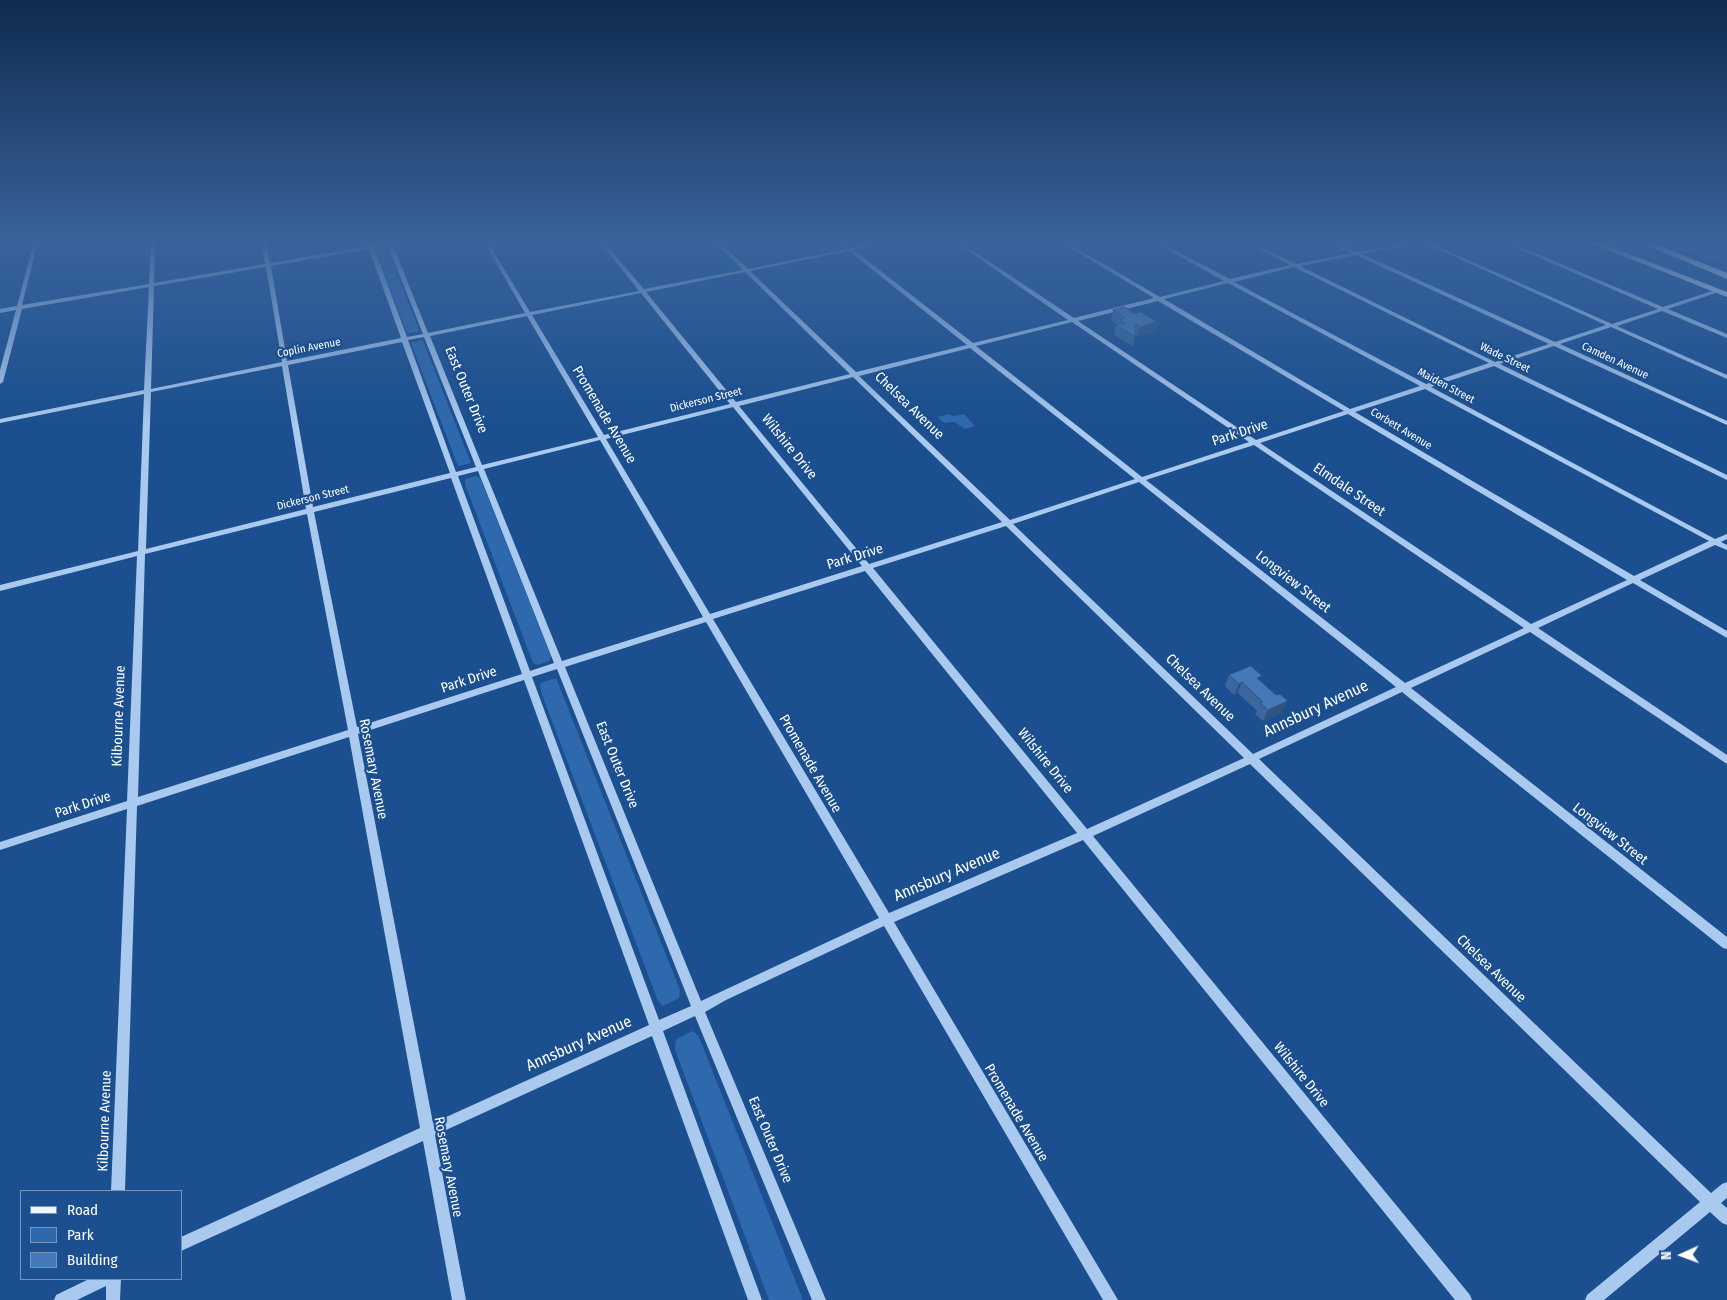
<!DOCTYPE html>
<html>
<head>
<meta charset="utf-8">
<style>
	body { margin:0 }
	#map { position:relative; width:1727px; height:1300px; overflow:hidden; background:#1b4f8f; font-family:"Fira Sans Condensed",sans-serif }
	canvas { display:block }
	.legend { position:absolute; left:20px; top:1190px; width:162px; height:90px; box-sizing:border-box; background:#1b4f8f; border:1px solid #7695bc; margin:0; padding:6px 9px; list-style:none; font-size:15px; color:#fff }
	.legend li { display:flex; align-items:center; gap:10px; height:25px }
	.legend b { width:25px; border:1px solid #7695bc }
	.north { position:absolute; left:1657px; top:1230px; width:50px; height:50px; -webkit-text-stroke:4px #1b4f8f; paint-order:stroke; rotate:268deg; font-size:14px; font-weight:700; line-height:20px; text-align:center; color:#fff }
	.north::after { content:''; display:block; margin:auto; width:18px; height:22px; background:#fff; clip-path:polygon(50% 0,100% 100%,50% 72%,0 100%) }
</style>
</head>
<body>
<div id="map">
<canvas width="1727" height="1300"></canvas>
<ul class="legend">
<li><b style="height:6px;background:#f0f6ff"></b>Road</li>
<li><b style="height:14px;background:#2e69ad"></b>Park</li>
<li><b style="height:14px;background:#4478b7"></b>Building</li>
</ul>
<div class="north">N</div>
</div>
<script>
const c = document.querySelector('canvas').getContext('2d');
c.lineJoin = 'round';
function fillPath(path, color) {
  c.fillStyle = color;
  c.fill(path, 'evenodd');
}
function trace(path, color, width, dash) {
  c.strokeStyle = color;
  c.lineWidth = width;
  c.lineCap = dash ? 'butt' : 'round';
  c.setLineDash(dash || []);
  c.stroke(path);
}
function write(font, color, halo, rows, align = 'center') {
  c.font = font + ' "Fira Sans Condensed",sans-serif';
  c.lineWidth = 4.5;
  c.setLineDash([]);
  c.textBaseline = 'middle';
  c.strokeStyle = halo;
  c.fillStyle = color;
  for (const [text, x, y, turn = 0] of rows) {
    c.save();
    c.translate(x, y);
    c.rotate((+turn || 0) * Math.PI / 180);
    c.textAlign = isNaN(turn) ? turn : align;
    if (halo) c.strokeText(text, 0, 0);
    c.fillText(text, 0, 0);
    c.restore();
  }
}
const green = new Path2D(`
	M 1668,242 L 1727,242 L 1727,265 Z
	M 385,248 L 387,249 L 419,330 L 418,332 L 407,333 L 376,251 Z
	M 422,340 L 423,341 L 471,463 L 458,466 L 411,343 Z
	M 949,414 L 954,416 L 964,414 L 975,426 L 965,429 L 955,422 L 944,423 L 937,417 Z
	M 476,476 L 480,478 L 551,656 L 549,661 L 537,665 L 533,663 L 465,484 L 465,479 Z
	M 556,678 L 680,990 L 679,998 L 663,1006 L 658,1001 L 541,692 L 540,683 Z
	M 693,1031 L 699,1037 L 803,1300 L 769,1300 L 675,1050 L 676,1039 Z`);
const minor = new Path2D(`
	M 34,242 L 38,242 L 22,305 L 149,284 L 151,242 L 155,242 L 154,283 L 265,264 L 262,242 L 266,242 L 270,263 L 368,246 L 367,242 L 371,242 L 373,246 L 387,243 L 387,242 L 404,242 L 393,245 L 428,333 L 525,313 L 484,242 L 488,242 L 530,312 L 639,291 L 600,242 L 604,242 L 644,289 L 743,270 L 715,242 L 720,242 L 748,269 L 846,249 L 839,242 L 844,242 L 851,248 L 881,242 L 889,242 L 887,243 L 854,250 L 973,343 L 1068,320 L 955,242 L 960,242 L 1074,318 L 1154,298 L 1061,242 L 1066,242 L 1160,297 L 1224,281 L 1154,242 L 1159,242 L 1230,279 L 1290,265 L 1245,242 L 1250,242 L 1296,264 L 1351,253 L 1329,242 L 1335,242 L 1357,252 L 1412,242 L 1421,242 L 1419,243 L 1362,254 L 1555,342 L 1606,325 L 1422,242 L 1428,242 L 1612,324 L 1658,309 L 1503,242 L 1509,242 L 1663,307 L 1715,290 L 1719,290 L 1719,292 L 1668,309 L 1727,334 L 1727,338 L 1662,311 L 1617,326 L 1727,375 L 1727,379 L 1611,327 L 1560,344 L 1727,421 L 1727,425 L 1554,346 L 1500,364 L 1727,475 L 1727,480 L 1494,366 L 1431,387 L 1715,539 L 1727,534 L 1727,539 L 1721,542 L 1727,545 L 1727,550 L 1715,545 L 1640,580 L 1727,631 L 1727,638 L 1633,583 L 1538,628 L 1727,755 L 1727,764 L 1530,632 L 1411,688 L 1727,937 L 1727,949 L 1723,948 L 1402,692 L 1259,759 L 1711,1193 L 1722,1184 L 1727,1182 L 1727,1198 L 1721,1203 L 1727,1208 L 1727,1225 L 1722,1223 L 1710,1212 L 1604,1300 L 1585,1300 L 1587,1295 L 1700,1202 L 1250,764 L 1093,836 L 1470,1295 L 1472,1300 L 1455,1300 L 1083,840 L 894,922 L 1118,1300 L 1103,1300 L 884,926 L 726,1000 L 705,1012 L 826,1300 L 812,1300 L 695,1016 L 663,1031 L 762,1300 L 748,1300 L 652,1036 L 435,1135 L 466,1300 L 452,1300 L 423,1141 L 181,1251 L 181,1237 L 420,1128 L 349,737 L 137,806 L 125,1191 L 111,1191 L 127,809 L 0,850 L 0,842 L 127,801 L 137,556 L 0,591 L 0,585 L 138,551 L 144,394 L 0,423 L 0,419 L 144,390 L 149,287 L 22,309 L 3,382 L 0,384 L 0,370 L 16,310 L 0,313 L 0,309 L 17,306 ZM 388,246 L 423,334 L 407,337 L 374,248 ZM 369,249 L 401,338 L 287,361 L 271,266 ZM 849,251 L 967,345 L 856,372 L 750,271 ZM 1356,255 L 1549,344 L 1495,362 L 1300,266 ZM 266,267 L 282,362 L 151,389 L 154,286 ZM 1294,267 L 1489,363 L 1426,384 L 1234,282 ZM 745,272 L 850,374 L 736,402 L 646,292 ZM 1228,283 L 1420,386 L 1350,409 L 1164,299 ZM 641,293 L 730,404 L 604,435 L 532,315 ZM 1158,301 L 1344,411 L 1256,440 L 1078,321 ZM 527,316 L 598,437 L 482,465 L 430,336 ZM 1072,322 L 1249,442 L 1142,477 L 976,346 ZM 424,337 L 476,467 L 456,472 L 408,340 ZM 402,342 L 450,473 L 313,507 L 288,365 ZM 970,348 L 1135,479 L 1010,520 L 859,376 ZM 282,366 L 306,509 L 146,549 L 151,392 ZM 853,377 L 1002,522 L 869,564 L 739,406 ZM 1425,389 L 1709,541 L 1634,576 L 1355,412 ZM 733,407 L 862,566 L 710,614 L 606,439 ZM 1348,414 L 1627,580 L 1531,624 L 1260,443 ZM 600,440 L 703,617 L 562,661 L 484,469 ZM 1254,445 L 1524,628 L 1405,683 L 1146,480 ZM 478,471 L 554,663 L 530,671 L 458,476 ZM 451,478 L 522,674 L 357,727 L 314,512 ZM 1139,482 L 1396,687 L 1253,754 L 1013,524 ZM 307,514 L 348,730 L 138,797 L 145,554 ZM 1006,526 L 1244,758 L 1087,829 L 873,568 ZM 865,571 L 1077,833 L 889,913 L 713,619 ZM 706,622 L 879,918 L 701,1001 L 565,667 ZM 557,669 L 691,1006 L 659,1020 L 532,677 ZM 524,680 L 649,1025 L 433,1123 L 358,734 Z
	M 89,1279 L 121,1279 L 120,1300 L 106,1300 L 106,1286 L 77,1300 L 54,1300 L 56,1295 Z`);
const major = new Path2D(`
	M 1588,242 L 1598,242 L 1727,292 L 1727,297 Z`);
const highway = new Path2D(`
	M 1639,242 L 1650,242 L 1727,273 L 1727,279 Z`);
const wall = new Path2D(`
	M 1113,310 L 1135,314 L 1157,322 L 1155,332 L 1138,336 L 1135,335 L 1133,346 L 1114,335 L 1116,325 L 1118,325 L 1111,320 Z
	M 1229,675 L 1260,681 L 1283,712 L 1263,721 L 1255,714 L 1257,711 L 1238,693 L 1234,695 L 1225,686 Z`);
const shadedWall = new Path2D(`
	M 1157,322 L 1155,332 L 1138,336 L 1140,327 Z
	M 1242,682 L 1238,693 L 1234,695 L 1239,684 Z
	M 1288,701 L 1283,712 L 1263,721 L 1268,710 Z`);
const building = new Path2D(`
	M 1125,307 L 1135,314 L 1141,312 L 1157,322 L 1140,327 L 1135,324 L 1135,337 L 1116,325 L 1125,323 L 1120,320 L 1125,318 L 1113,310 Z
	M 1251,666 L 1262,676 L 1257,678 L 1276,695 L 1280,694 L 1288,701 L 1268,710 L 1260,703 L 1263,702 L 1242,682 L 1239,684 L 1229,675 Z`);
const farStreetnames = [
	["Coplin Avenue",309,348,-11],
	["Wade Street",1505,358,26],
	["Camden Avenue",1615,361,25],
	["Maiden Street",1446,386,28],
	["Dickerson Street",706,400,-14],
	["Corbett Avenue",1401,429,31],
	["Dickerson Street",313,498,-14]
];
const streetNames = [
	["East Outer Drive",466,390,68],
	["Chelsea Avenue",909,406,44],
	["Promenade Avenue",604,415,59],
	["Park Drive",1240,433,-18],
	["Wilshire Drive",789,447,51],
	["Elmdale Street",1349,490,34],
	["Park Drive",855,557,-17],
	["Longview Street",1293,582,38],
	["Park Drive",469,680,-18],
	["Chelsea Avenue",1200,688,44],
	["Kilbourne Avenue",119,716,-88],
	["Wilshire Drive",1045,761,51],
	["Promenade Avenue",810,764,60],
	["East Outer Drive",617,765,68],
	["Rosemary Avenue",373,769,79],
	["Park Drive",83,805,-18],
	["Longview Street",1610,834,38],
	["Chelsea Avenue",1491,969,44],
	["Wilshire Drive",1301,1075,51],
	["Promenade Avenue",1016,1113,59],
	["Kilbourne Avenue",105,1121,-88],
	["East Outer Drive",770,1140,67],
	["Rosemary Avenue",448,1167,79]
];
const nearStreetnames = [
	["Annsbury Avenue",1316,709,-25],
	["Annsbury Avenue",947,875,-23],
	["Annsbury Avenue",579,1044,-24]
];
fillPath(green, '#2e69ad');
fillPath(minor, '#a9c9ee');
fillPath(major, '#f0f6ff');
fillPath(highway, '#fff');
fillPath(wall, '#3a679d');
fillPath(shadedWall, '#305480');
fillPath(building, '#4478b7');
trace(building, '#305480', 1);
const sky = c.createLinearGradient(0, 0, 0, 424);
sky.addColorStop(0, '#0f2b4f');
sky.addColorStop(0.57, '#39639b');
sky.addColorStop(1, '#39639b00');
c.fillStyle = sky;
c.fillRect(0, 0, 1727, 424);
write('11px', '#fff', '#1b4f8f', farStreetnames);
write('14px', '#fff', '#1b4f8f', streetNames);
write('16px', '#fff', '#1b4f8f', nearStreetnames);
</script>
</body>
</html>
